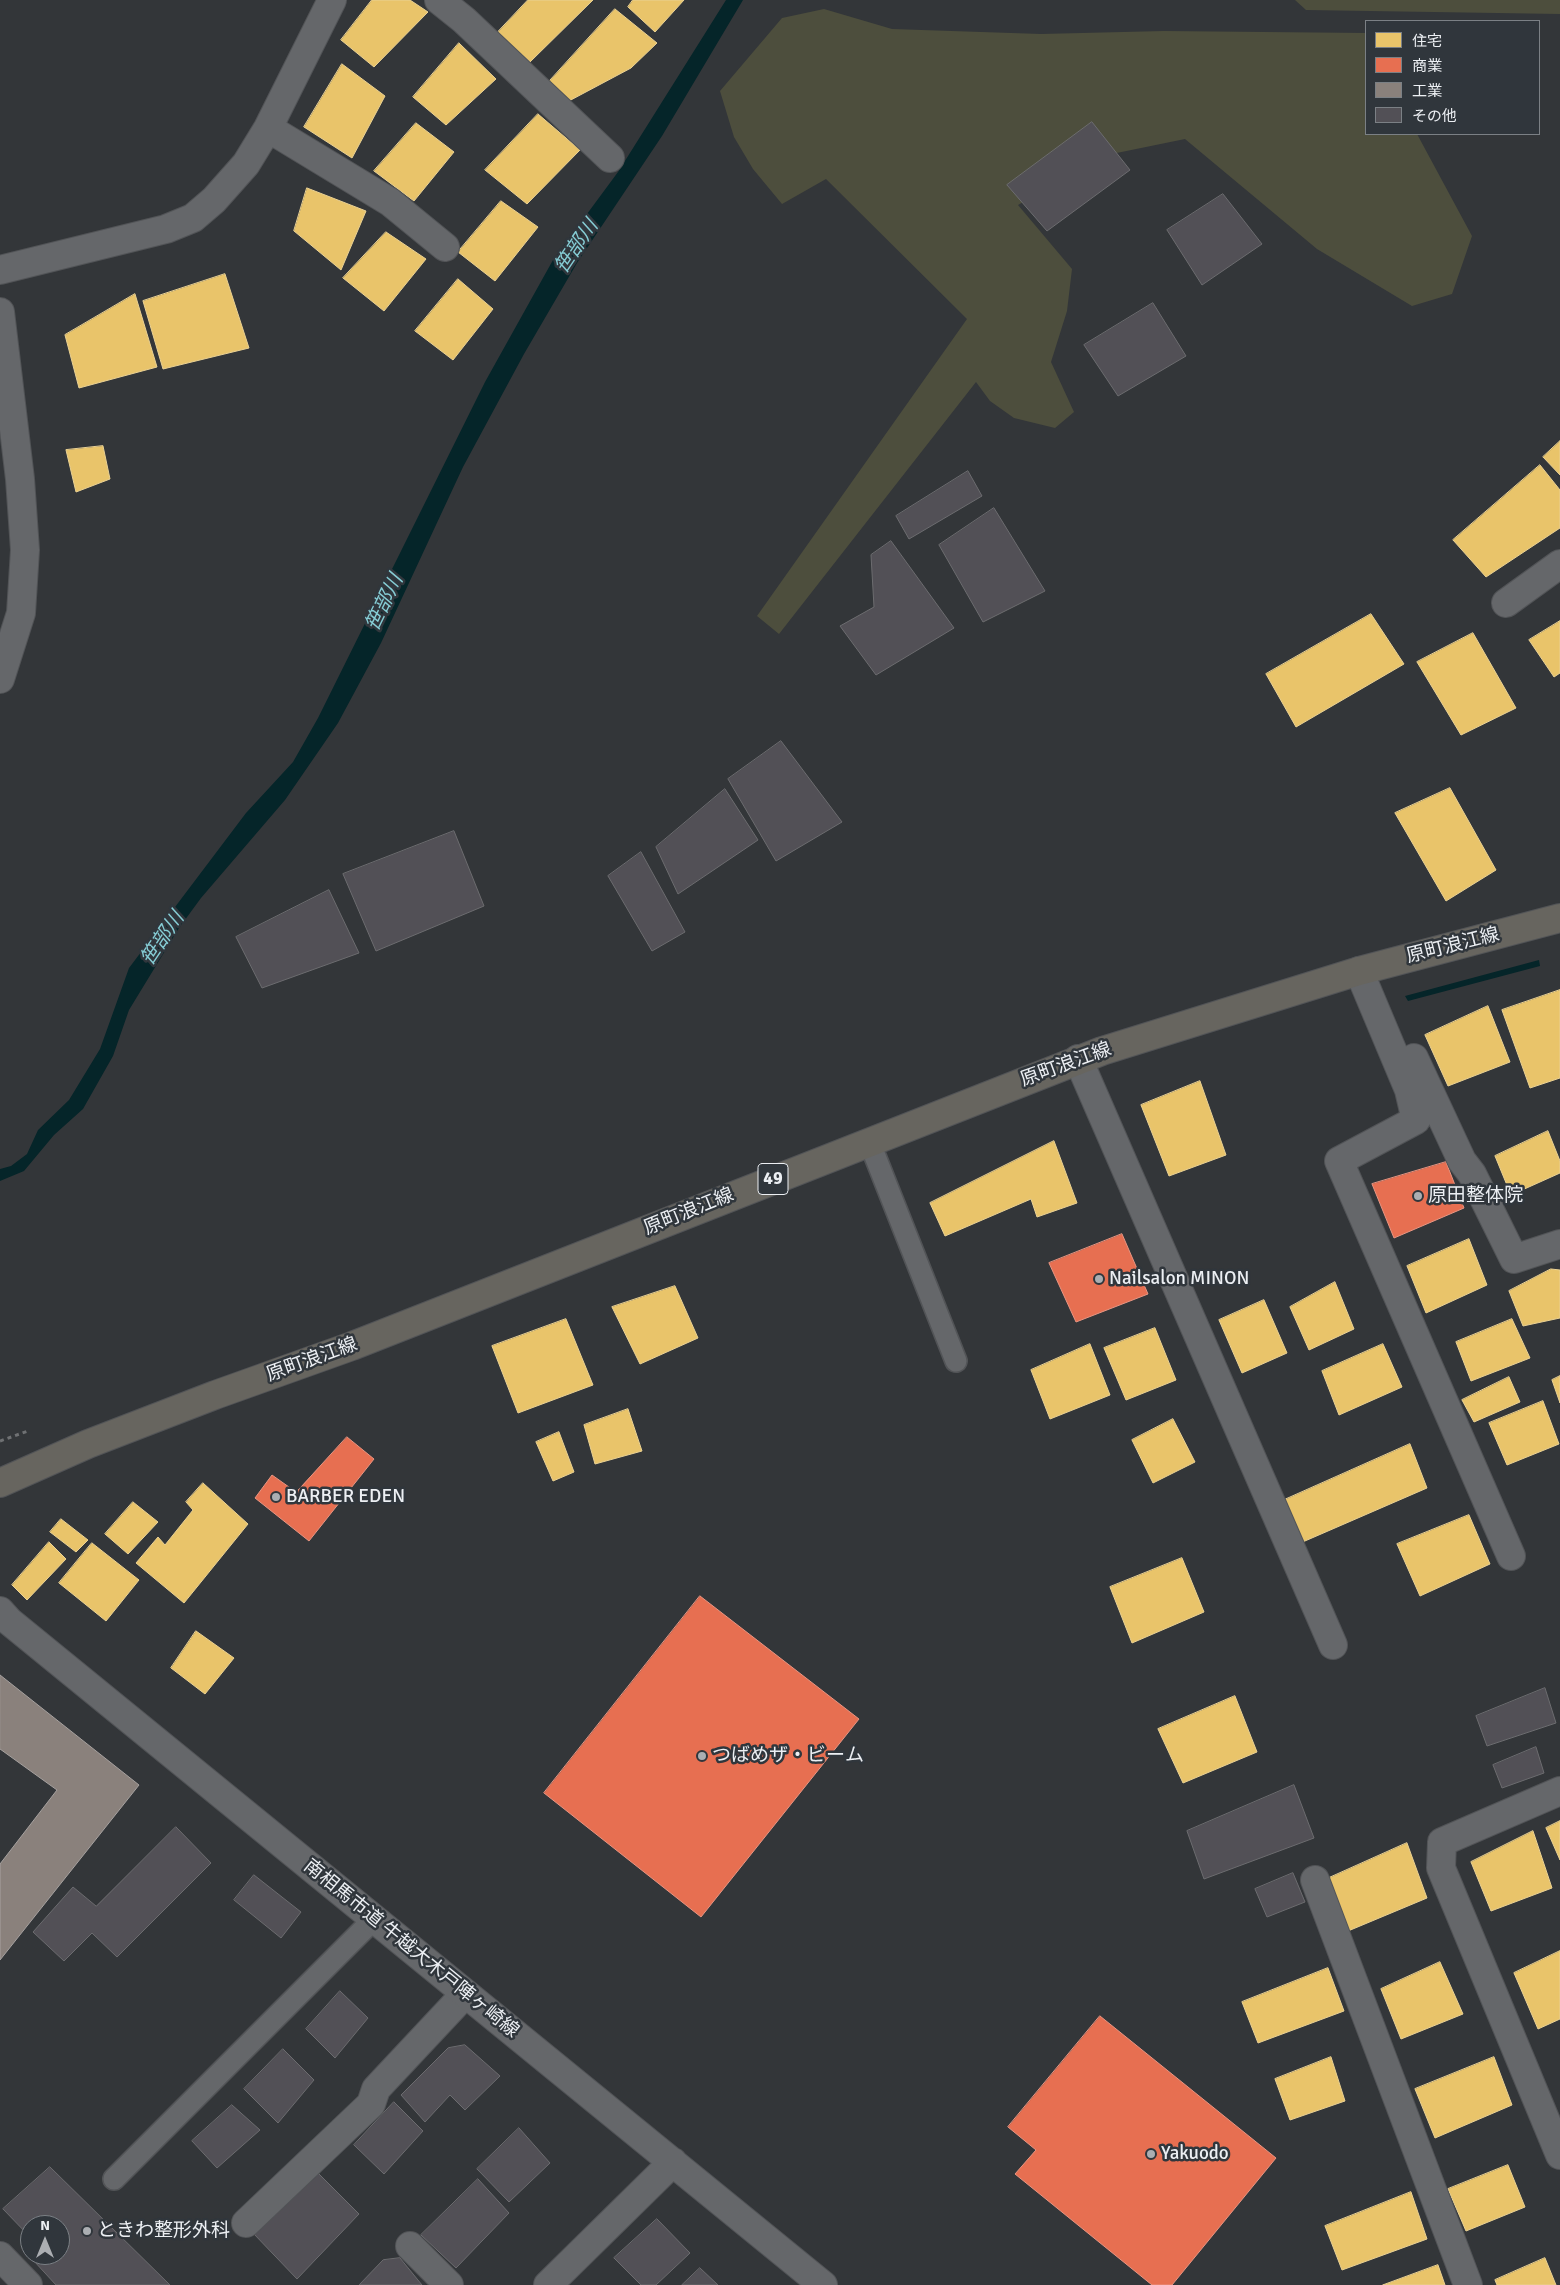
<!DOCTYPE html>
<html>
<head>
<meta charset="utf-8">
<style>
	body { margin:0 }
	#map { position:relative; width:1560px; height:2285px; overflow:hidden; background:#333639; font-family:Signika,"Noto Sans JP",sans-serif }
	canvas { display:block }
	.legend { position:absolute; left:1365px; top:20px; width:175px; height:115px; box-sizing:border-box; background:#30363c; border:1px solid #7b8085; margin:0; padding:6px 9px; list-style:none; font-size:15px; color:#eceff3 }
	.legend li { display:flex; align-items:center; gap:10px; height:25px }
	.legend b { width:25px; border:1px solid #7b8085 }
	.north { position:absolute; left:20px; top:2215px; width:50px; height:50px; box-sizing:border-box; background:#30363c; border:1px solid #7b8085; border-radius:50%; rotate:0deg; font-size:14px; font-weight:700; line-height:20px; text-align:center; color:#eceff3 }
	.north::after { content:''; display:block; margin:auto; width:18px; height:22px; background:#abaeb2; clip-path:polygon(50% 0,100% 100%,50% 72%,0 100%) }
</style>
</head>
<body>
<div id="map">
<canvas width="1560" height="2285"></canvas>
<ul class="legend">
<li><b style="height:14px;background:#e9c46a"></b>住宅</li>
<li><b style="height:14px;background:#e76f51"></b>商業</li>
<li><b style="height:14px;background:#8a817c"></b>工業</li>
<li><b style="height:14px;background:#525056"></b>その他</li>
</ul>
<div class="north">N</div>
</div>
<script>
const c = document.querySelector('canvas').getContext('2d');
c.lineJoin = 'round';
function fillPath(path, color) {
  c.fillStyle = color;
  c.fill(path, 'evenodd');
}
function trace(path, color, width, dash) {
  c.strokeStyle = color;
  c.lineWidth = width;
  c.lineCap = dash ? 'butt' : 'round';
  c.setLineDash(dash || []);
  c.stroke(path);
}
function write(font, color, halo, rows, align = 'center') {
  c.font = font + ' Signika,"Noto Sans JP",sans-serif';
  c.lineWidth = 5;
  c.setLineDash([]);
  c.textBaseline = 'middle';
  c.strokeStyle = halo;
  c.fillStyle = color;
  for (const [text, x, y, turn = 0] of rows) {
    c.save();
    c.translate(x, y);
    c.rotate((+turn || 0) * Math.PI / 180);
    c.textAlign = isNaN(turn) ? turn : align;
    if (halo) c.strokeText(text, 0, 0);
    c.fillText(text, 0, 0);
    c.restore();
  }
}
const green = new Path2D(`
	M 1295,0 L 1560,0 L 1560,14 L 1306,10 Z
	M 824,9 L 892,29 L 1041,34 L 1164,31 L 1366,33 L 1366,134 L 1417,134 L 1472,236 L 1452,294 L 1412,306 L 1317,249 L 1185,139 L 1102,156 L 1018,205 L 1072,269 L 1067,311 L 1051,362 L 1074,412 L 1055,428 L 1014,418 L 990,401 L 976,382 L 779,634 L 757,616 L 967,319 L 826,179 L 782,204 L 753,169 L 734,137 L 720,91 L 782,18 Z`);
const water = new Path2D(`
	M 726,0 L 743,0 L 662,136 L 577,263 L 524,354 L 463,467 L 381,643 L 338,723 L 285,800 L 201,898 L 179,928 L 129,1010 L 113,1056 L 83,1109 L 54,1135 L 24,1171 L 0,1181 L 0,1169 L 11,1166 L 27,1154 L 38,1130 L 69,1100 L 100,1049 L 129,968 L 246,813 L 293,762 L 318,718 L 485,382 L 553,260 L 618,172 Z
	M 1539,960 L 1540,966 L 1408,1001 L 1405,996 Z`);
const homes = new Path2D(`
	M 372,0 L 410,0 L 428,12 L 374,67 L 341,40 Z
	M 528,0 L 593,0 L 530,62 L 497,33 Z
	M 633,0 L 684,0 L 655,32 L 628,7 Z
	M 615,9 L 657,43 L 631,68 L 567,102 L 546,85 Z
	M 459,43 L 496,79 L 446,125 L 413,97 Z
	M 342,64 L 385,96 L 352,158 L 304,127 Z
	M 538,114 L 580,150 L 527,204 L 485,170 Z
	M 416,123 L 454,152 L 414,201 L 374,171 Z
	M 307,188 L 366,211 L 341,270 L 294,231 Z
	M 501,201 L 538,227 L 495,281 L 458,252 Z
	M 386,232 L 426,259 L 384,311 L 343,278 Z
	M 225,274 L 249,348 L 163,369 L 143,301 Z
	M 458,279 L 493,309 L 453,360 L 415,331 Z
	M 135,294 L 157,367 L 79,388 L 65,335 Z
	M 1560,441 L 1560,475 L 1543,457 Z
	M 103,446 L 110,479 L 76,492 L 66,450 Z
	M 1540,465 L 1560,490 L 1560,528 L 1486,577 L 1453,540 Z
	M 1371,614 L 1404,664 L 1296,727 L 1266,674 Z
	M 1560,621 L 1560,673 L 1554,677 L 1529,640 Z
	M 1473,633 L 1516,708 L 1461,735 L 1417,662 Z
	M 1450,788 L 1496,870 L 1446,901 L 1395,813 Z
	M 1560,990 L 1560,1078 L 1530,1088 L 1502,1010 Z
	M 1488,1006 L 1510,1062 L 1448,1086 L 1425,1035 Z
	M 1200,1081 L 1226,1155 L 1169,1176 L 1141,1105 Z
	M 1548,1131 L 1560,1161 L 1560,1173 L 1511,1195 L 1495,1156 Z
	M 1054,1141 L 1077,1203 L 1037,1217 L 1031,1199 L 945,1236 L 930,1203 Z
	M 1469,1239 L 1487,1285 L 1426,1313 L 1407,1266 Z
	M 1551,1269 L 1560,1270 L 1560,1318 L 1523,1326 L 1509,1291 Z
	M 1335,1282 L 1354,1329 L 1309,1350 L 1290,1307 Z
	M 675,1286 L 698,1338 L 640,1364 L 612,1307 Z
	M 1264,1300 L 1287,1353 L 1242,1373 L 1219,1320 Z
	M 566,1319 L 593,1385 L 518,1413 L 492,1346 Z
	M 1512,1319 L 1530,1358 L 1471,1381 L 1456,1342 Z
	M 1155,1328 L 1176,1380 L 1126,1400 L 1104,1348 Z
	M 1090,1344 L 1110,1395 L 1050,1419 L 1031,1370 Z
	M 1383,1344 L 1402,1387 L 1339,1415 L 1322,1371 Z
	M 1560,1376 L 1560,1403 L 1552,1380 Z
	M 1509,1377 L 1520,1402 L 1474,1422 L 1462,1400 Z
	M 1543,1401 L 1559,1444 L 1507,1465 L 1489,1423 Z
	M 628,1409 L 642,1451 L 595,1464 L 584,1425 Z
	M 1173,1419 L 1195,1462 L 1153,1483 L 1132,1440 Z
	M 559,1432 L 574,1472 L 553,1481 L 536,1442 Z
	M 1410,1444 L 1427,1488 L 1298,1544 L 1282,1501 Z
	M 203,1483 L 248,1524 L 184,1603 L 136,1563 L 158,1537 L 165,1545 L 193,1510 L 186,1502 Z
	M 133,1502 L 158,1522 L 128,1554 L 105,1534 Z
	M 1469,1515 L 1490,1564 L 1420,1596 L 1397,1544 Z
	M 61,1519 L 88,1540 L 76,1552 L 50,1532 Z
	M 49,1542 L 66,1559 L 27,1600 L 12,1585 Z
	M 92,1543 L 139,1580 L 106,1621 L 59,1583 Z
	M 1182,1558 L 1204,1612 L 1132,1643 L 1110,1587 Z
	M 196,1631 L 234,1658 L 205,1694 L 171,1668 Z
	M 1235,1696 L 1257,1752 L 1183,1783 L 1158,1729 Z
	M 1560,1821 L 1560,1860 L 1546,1828 Z
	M 1533,1831 L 1552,1888 L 1491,1911 L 1471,1862 Z
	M 1407,1843 L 1427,1898 L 1348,1931 L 1329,1878 Z
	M 1560,1951 L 1560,2019 L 1538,2029 L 1514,1973 Z
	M 1440,1962 L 1463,2014 L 1401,2039 L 1381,1989 Z
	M 1328,1968 L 1344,2011 L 1258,2043 L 1242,2002 Z
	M 1331,2057 L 1345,2101 L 1290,2120 L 1275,2079 Z
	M 1494,2057 L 1512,2105 L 1435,2138 L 1415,2089 Z
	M 1508,2165 L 1525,2207 L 1466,2231 L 1448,2189 Z
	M 1411,2192 L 1427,2239 L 1342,2270 L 1325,2226 Z
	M 1545,2258 L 1556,2285 L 1497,2285 L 1495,2280 Z
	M 1438,2265 L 1445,2285 L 1383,2285 Z`);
const shops = new Path2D(`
	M 1446,1162 L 1464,1208 L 1394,1238 L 1372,1184 Z
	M 1122,1234 L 1148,1294 L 1076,1322 L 1049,1263 Z
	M 347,1437 L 374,1459 L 309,1541 L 255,1498 L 272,1475 L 296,1492 Z
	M 700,1596 L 859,1719 L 701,1917 L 544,1793 Z
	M 1100,2016 L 1276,2158 L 1172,2285 L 1152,2285 L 1015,2174 L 1036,2150 L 1008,2127 Z`);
const industry = new Path2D(`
	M 0,1675 L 139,1785 L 0,1960 L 0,1864 L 57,1790 L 0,1749 Z`);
const building = new Path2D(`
	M 1092,122 L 1130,170 L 1047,231 L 1007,185 Z
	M 1223,194 L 1262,244 L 1202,285 L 1167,230 Z
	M 1153,303 L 1186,356 L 1118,396 L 1084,345 Z
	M 968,471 L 982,496 L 909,539 L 896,516 Z
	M 994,508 L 1045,591 L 983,622 L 939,545 Z
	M 891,541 L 954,628 L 876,675 L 840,626 L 874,607 L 871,555 Z
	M 781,741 L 842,822 L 776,861 L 728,779 Z
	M 725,789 L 758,840 L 678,894 L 656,847 Z
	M 454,831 L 484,906 L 376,951 L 343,874 Z
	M 641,852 L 685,932 L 652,951 L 608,876 Z
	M 329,890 L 359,953 L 262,988 L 236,937 Z
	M 1545,1688 L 1556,1723 L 1487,1746 L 1476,1716 Z
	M 1536,1747 L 1544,1773 L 1502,1788 L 1493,1765 Z
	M 1294,1785 L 1314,1838 L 1204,1879 L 1187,1831 Z
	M 176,1827 L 211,1863 L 117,1957 L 92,1933 L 64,1961 L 33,1932 L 73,1887 L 96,1906 Z
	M 1293,1873 L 1305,1902 L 1267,1917 L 1255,1889 Z
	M 254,1875 L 301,1912 L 281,1938 L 234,1900 Z
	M 340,1991 L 368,2018 L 335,2058 L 306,2029 Z
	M 465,2045 L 500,2076 L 465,2110 L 450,2095 L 425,2122 L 401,2095 L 448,2048 Z
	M 283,2049 L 314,2080 L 278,2123 L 244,2089 Z
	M 394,2102 L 423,2131 L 384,2174 L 354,2145 Z
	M 232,2105 L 260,2130 L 217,2168 L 192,2141 Z
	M 519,2128 L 550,2163 L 509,2202 L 477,2169 Z
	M 50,2167 L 170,2285 L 56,2285 L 22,2248 L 30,2239 L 30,2255 L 60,2255 L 60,2225 L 30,2225 L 30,2237 L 3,2209 Z
	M 319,2174 L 359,2214 L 297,2279 L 253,2233 Z
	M 478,2179 L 509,2213 L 456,2268 L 421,2235 Z
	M 657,2219 L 690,2253 L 656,2285 L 641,2285 L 614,2258 Z
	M 400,2258 L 422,2285 L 359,2285 L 383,2260 Z
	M 700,2268 L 718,2285 L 682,2285 Z`);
const path = new Path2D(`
	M 0,1441 L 28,1431`);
const lane = new Path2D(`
	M 869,1141 L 956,1361
	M 114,2179 L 374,1919`);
const street = new Path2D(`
	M 439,0 L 464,20 L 610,158
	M 268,128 L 390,202 L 445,247
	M 0,270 L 166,229 L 193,218 L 214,200 L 246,164 L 268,128 L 332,0
	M 1506,603 L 1560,564
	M 1359,971 L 1409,1090 L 1416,1120 L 1339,1161 L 1511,1556
	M 1414,1058 L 1462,1161 L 1472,1174 L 1514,1259 L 1560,1244
	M 1078,1059 L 1333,1645
	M 1560,1791 L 1442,1842 L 1441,1868 L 1560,2155
	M 1315,1880 L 1468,2285
	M 246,2223 L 371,2104 L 376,2089 L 465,1994
	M 410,2246 L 449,2285
	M 0,2256 L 28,2285`);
const secondary = new Path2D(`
	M 0,312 L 20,479 L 25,550 L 21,613 L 0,679
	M 0,1611 L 9,1621 L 823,2285
	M 548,2285 L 673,2162`);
const primary = new Path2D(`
	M 0,1483 L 88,1444 L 215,1395 L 352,1346 L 1102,1051 L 1359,971 L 1560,918`);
const markers = [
	[1418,1196,5,"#abaeb2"],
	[1099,1279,5,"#abaeb2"],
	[276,1497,5,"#abaeb2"],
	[702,1756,5,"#abaeb2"],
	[1151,2154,5,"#abaeb2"],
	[87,2231,5,"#abaeb2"]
];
const shields = [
	[773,1179,30]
];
const shieldNames = [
	["49",773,1179]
];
const streetNames = [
	["原町浪江線",1453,946,-14],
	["原町浪江線",1066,1065,-20],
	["原町浪江線",689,1212,-22],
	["原町浪江線",312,1360,-20],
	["南相馬市道 牛越大木戸陣ヶ崎線",411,1949,39]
];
const poiNames = [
	["原田整体院",1428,1196],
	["Nailsalon MINON",1109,1279],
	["BARBER EDEN",286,1497],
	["つばめザ・ビーム",712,1756],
	["Yakuodo",1161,2154],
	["ときわ整形外科",97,2231]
];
const waterNames = [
	["笹部川",577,247,-56],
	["笹部川",385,603,-64],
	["笹部川",163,939,-56]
];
fillPath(green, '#4d4e3d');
fillPath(water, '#052529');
fillPath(homes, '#e9c46a');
trace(homes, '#ead193', 1);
fillPath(shops, '#e76f51');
trace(shops, '#e89582', 1);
fillPath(industry, '#8a817c');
trace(industry, '#a7a2a0', 1);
fillPath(building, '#525056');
trace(building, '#6c6c6f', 1);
trace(lane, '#525457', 24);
trace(street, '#525457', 30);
trace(secondary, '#525457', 30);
trace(primary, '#525457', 30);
trace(path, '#6f7173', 3, [4, 4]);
trace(lane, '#65676a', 21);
trace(street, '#65676a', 28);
trace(secondary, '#65676a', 28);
trace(primary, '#67655f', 28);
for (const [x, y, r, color] of markers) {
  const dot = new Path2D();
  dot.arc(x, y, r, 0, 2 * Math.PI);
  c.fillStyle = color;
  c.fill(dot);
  trace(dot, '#30363c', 2);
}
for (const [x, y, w] of shields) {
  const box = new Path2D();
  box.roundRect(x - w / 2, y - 15.5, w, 31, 4);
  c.fillStyle = '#30363c';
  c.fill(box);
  trace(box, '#eceff3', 1);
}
write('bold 18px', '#eceff3', null, shieldNames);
write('19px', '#eceff3', '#30363c', streetNames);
write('19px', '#eceff3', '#30363c', poiNames, 'left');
write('italic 20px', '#86cdd5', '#30363c', waterNames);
</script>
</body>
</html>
